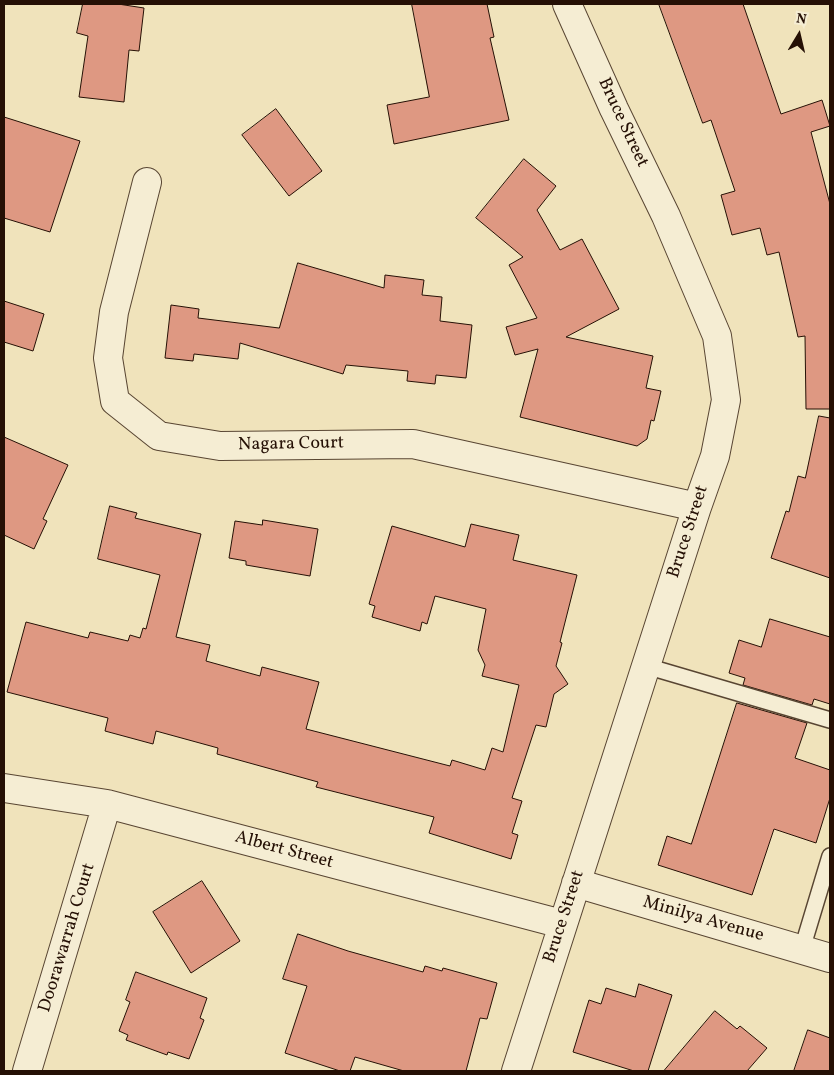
<!DOCTYPE html>
<html>
<head>
<meta charset="utf-8">
<style>
	body { margin:0 }
	#map { position:relative; width:834px; height:1075px; overflow:hidden; background:#f0e3bb; font-family:Vollkorn,serif }
	canvas { display:block }
	.frame { position:absolute; inset:0; border:5px solid #251005; pointer-events:none }
	.north { position:absolute; left:774px; top:10px; width:50px; height:50px; -webkit-text-stroke:4px #f5edd3; paint-order:stroke; rotate:9deg; font-size:14px; font-weight:700; line-height:20px; text-align:center; color:#251005 }
	.north::after { content:''; display:block; margin:auto; width:18px; height:22px; background:#251005; clip-path:polygon(50% 0,100% 100%,50% 72%,0 100%) }
</style>
</head>
<body>
<div id="map">
<canvas width="834" height="1075"></canvas>
<div class="frame"></div>
<div class="north">N</div>
</div>
<script>
const c = document.querySelector('canvas').getContext('2d');
c.lineJoin = 'round';
function fillPath(path, color) {
  c.fillStyle = color;
  c.fill(path, 'evenodd');
}
function trace(path, color, width, dash) {
  c.strokeStyle = color;
  c.lineWidth = width;
  c.lineCap = dash ? 'butt' : 'round';
  c.setLineDash(dash || []);
  c.stroke(path);
}
function write(font, color, halo, rows, align = 'center') {
  c.font = font + ' Vollkorn,serif';
  c.lineWidth = 4;
  c.setLineDash([]);
  c.textBaseline = 'middle';
  c.strokeStyle = halo;
  c.fillStyle = color;
  for (const [text, x, y, turn = 0] of rows) {
    c.save();
    c.translate(x, y);
    c.rotate((+turn || 0) * Math.PI / 180);
    c.textAlign = isNaN(turn) ? turn : align;
    if (halo) c.strokeText(text, 0, 0);
    c.fillText(text, 0, 0);
    c.restore();
  }
}
const building = new Path2D(`
	M 83,4 L 118,4 L 144,8 L 139,51 L 129,50 L 124,102 L 79,97 L 88,36 L 77,33 Z
	M 412,4 L 487,4 L 494,37 L 490,38 L 509,120 L 394,144 L 387,105 L 429,97 Z
	M 659,4 L 743,4 L 781,114 L 822,100 L 830,126 L 811,132 L 830,204 L 830,409 L 806,409 L 805,336 L 798,337 L 779,252 L 767,255 L 760,228 L 732,235 L 721,195 L 735,191 L 711,120 L 703,123 Z
	M 276,109 L 322,171 L 289,196 L 242,135 Z
	M 4,117 L 80,141 L 50,232 L 4,218 Z
	M 524,159 L 556,186 L 537,210 L 560,250 L 582,239 L 619,309 L 566,337 L 653,356 L 646,388 L 661,391 L 654,421 L 651,420 L 647,439 L 637,446 L 520,417 L 538,349 L 515,355 L 506,327 L 537,318 L 509,265 L 523,257 L 476,218 Z
	M 298,263 L 384,288 L 385,275 L 424,280 L 422,295 L 442,297 L 440,321 L 472,325 L 466,378 L 436,375 L 435,384 L 407,381 L 408,371 L 346,365 L 343,374 L 240,343 L 238,359 L 194,354 L 193,361 L 165,358 L 171,305 L 199,309 L 198,318 L 279,328 Z
	M 4,301 L 44,314 L 33,351 L 4,342 Z
	M 819,416 L 830,418 L 830,578 L 771,558 L 786,511 L 789,512 L 798,476 L 805,478 Z
	M 4,437 L 68,465 L 43,519 L 47,521 L 34,549 L 4,535 Z
	M 110,506 L 137,513 L 135,518 L 201,534 L 176,637 L 210,645 L 206,661 L 260,676 L 262,667 L 319,682 L 306,729 L 450,766 L 452,760 L 485,770 L 492,748 L 503,752 L 519,685 L 482,676 L 485,665 L 478,650 L 486,609 L 435,596 L 427,624 L 422,622 L 420,631 L 372,617 L 375,606 L 369,604 L 392,526 L 465,547 L 471,524 L 519,535 L 513,560 L 577,575 L 560,642 L 562,643 L 556,666 L 568,684 L 554,694 L 546,727 L 536,725 L 512,798 L 522,801 L 512,833 L 518,835 L 511,859 L 429,833 L 434,817 L 316,787 L 318,782 L 217,754 L 218,748 L 156,731 L 153,744 L 105,731 L 108,718 L 7,692 L 26,622 L 88,638 L 90,632 L 128,641 L 130,635 L 140,638 L 143,628 L 146,629 L 160,575 L 98,559 Z
	M 263,520 L 318,529 L 310,576 L 246,565 L 246,561 L 229,558 L 235,521 L 262,525 Z
	M 770,619 L 830,637 L 830,704 L 814,699 L 812,705 L 743,685 L 745,678 L 729,673 L 739,640 L 761,647 Z
	M 737,703 L 807,723 L 795,758 L 830,770 L 830,798 L 816,843 L 774,829 L 752,895 L 658,865 L 667,836 L 691,844 Z
	M 202,881 L 240,941 L 191,973 L 153,912 Z
	M 298,934 L 348,951 L 423,972 L 425,966 L 442,971 L 443,968 L 497,983 L 487,1019 L 480,1018 L 466,1071 L 404,1071 L 355,1057 L 350,1071 L 340,1071 L 285,1053 L 307,986 L 283,979 Z
	M 136,972 L 207,998 L 200,1018 L 204,1020 L 189,1059 L 168,1052 L 167,1055 L 126,1040 L 128,1035 L 119,1031 L 130,1002 L 126,1000 Z
	M 639,984 L 672,995 L 648,1071 L 634,1071 L 573,1052 L 589,1000 L 601,1004 L 606,988 L 635,997 Z
	M 715,1011 L 737,1029 L 740,1026 L 767,1048 L 747,1071 L 664,1071 Z
	M 808,1030 L 830,1038 L 830,1071 L 794,1071 Z`);
const service = new Path2D(`
	M 646,666 L 830,720
	M 802,949 L 830,856`);
const minor = new Path2D(`
	M 147,182 L 114,312 L 108,358 L 115,401 L 159,436 L 220,446 L 413,444 L 697,507
	M 4,788 L 107,804 L 562,924
	M 576,883 L 830,958
	M 27,1071 L 107,804
	M 516,1071 L 697,507 L 715,456 L 726,400 L 717,336 L 666,216 L 614,109 L 567,4`);
const streetNames = [
	["Bruce Street",622,123,65],
	["Nagara Court",291,445,-1],
	["Bruce Street",689,532,-72],
	["Albert Street",284,851,15],
	["Bruce Street",565,917,-72],
	["Minilya Avenue",703,920,16],
	["Doorawarrah Court",68,938,-73]
];
fillPath(building, '#de9882');
trace(building, '#251005', 1);
trace(service, '#584532', 18);
trace(minor, '#584532', 30);
trace(service, '#f5edd3', 15);
trace(minor, '#f5edd3', 28);
write('18px', '#251005', '#f5edd3', streetNames);
</script>
</body>
</html>
